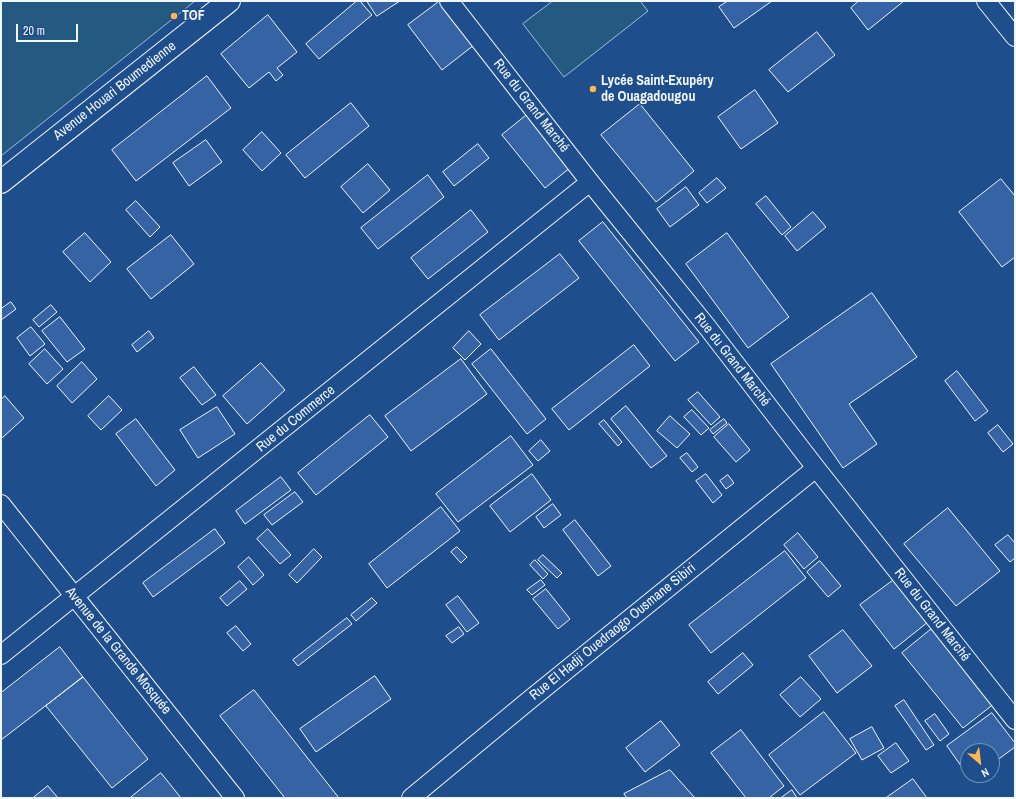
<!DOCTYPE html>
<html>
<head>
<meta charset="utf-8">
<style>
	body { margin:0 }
	#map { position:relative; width:1016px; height:799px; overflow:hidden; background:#1f4e8c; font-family:"Archivo Narrow",sans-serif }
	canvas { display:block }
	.frame { position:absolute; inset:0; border:2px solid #f2f6ff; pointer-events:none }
	.north { position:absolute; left:960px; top:743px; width:40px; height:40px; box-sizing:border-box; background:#1f4e8c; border:1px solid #7391ba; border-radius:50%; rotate:152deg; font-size:11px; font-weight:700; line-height:16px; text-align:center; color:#f2f6ff }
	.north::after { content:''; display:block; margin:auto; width:14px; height:18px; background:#ffb74d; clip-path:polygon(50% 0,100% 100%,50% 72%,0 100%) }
	.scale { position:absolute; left:16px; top:24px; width:62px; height:18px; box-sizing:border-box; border:2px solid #f2f6ff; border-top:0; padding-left:5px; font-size:12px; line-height:14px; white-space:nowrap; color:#f2f6ff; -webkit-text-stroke:3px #1f4e8c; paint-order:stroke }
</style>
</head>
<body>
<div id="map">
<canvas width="1016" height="799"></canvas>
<div class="frame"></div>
<div class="north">N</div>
<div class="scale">20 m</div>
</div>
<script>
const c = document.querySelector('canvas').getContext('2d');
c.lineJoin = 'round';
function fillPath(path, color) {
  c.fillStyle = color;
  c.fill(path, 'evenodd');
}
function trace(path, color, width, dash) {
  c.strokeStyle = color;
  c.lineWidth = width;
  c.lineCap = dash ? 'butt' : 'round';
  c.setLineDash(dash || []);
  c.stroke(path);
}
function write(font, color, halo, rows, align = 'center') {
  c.font = font + ' "Archivo Narrow",sans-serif';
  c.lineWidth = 3;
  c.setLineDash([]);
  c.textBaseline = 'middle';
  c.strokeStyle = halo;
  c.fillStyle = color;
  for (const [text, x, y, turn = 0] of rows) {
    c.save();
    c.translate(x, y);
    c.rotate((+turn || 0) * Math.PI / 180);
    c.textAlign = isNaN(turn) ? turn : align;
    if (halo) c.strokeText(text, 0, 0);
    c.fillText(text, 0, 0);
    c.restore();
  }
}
const green = new Path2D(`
	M 1,1 L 195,1 L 1,156 Z
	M 553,1 L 640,1 L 648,11 L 564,77 L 523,24 Z`);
const building = new Path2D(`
	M 357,1 L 360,1 L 372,15 L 319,59 L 306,44 Z
	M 367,1 L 400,1 L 377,16 Z
	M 440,1 L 474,45 L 442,70 L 408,25 Z
	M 728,1 L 772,1 L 734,28 L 719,7 Z
	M 859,1 L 904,1 L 868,30 L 851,8 Z
	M 268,15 L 297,52 L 277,68 L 283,75 L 276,81 L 269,72 L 249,88 L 221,54 Z
	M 817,32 L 835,55 L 788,92 L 769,70 Z
	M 207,76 L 231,108 L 136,181 L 112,150 Z
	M 755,90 L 778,123 L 741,149 L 718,117 Z
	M 351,103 L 369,126 L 305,178 L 286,155 Z
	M 640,104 L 694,171 L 656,202 L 601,135 Z
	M 528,114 L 571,167 L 545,188 L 502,135 Z
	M 262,132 L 281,153 L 262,171 L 243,150 Z
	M 206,140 L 222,162 L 189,186 L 173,163 Z
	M 478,144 L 489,158 L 454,186 L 443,172 Z
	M 368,164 L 390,190 L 363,213 L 341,187 Z
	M 428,175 L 444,197 L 378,249 L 361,228 Z
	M 717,178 L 726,188 L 707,203 L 699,193 Z
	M 1001,179 L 1015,196 L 1015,257 L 1002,267 L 959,212 Z
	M 686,187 L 699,205 L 670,227 L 657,209 Z
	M 766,196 L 791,227 L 782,235 L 756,204 Z
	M 136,201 L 160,227 L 150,237 L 126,210 Z
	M 471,210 L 488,232 L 428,279 L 411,258 Z
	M 813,212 L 826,227 L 797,251 L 785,236 Z
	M 603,222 L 699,342 L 675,361 L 579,241 Z
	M 85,233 L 111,262 L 90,282 L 63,252 Z
	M 727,233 L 789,317 L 748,348 L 686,264 Z
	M 171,235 L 194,264 L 151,299 L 127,269 Z
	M 560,254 L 579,278 L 499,340 L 480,315 Z
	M 872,293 L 917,357 L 849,404 L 877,444 L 843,468 L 771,364 Z
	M 11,302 L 16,309 L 1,320 L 1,309 Z
	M 51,305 L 57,312 L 39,327 L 33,320 Z
	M 60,317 L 85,349 L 67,362 L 42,331 Z
	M 31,327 L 45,344 L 30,356 L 17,338 Z
	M 149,331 L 154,338 L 137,352 L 132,345 Z
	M 469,331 L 481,344 L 465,360 L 453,348 Z
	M 634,345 L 650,366 L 569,430 L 552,409 Z
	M 45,349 L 63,369 L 47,384 L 29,364 Z
	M 491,349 L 546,419 L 527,434 L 472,364 Z
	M 461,359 L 487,394 L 411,451 L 385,416 Z
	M 82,362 L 97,379 L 72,403 L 57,386 Z
	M 261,363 L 285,390 L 247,424 L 223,396 Z
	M 194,367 L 216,395 L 202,405 L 180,378 Z
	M 957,371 L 988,411 L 975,421 L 945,381 Z
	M 698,392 L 720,417 L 711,425 L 688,400 Z
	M 5,396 L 24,418 L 2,438 L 1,436 L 1,400 Z
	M 109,396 L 122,410 L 101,430 L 88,416 Z
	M 626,406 L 667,456 L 651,468 L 611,419 Z
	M 217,407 L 235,434 L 198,458 L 180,430 Z
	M 692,410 L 709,428 L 701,435 L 684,417 Z
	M 370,415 L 388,437 L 316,495 L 298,473 Z
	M 670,416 L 690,434 L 677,448 L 657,431 Z
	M 136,419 L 175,470 L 156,486 L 116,434 Z
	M 724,419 L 727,423 L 713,434 L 710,430 Z
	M 604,420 L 622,442 L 618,446 L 599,424 Z
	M 729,424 L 750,450 L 736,462 L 714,437 Z
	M 998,425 L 1013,444 L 1003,452 L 988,433 Z
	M 511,436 L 533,465 L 458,522 L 436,494 Z
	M 541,440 L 550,451 L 538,461 L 529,451 Z
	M 687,453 L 698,467 L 692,472 L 680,458 Z
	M 532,474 L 551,500 L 510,532 L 490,506 Z
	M 706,474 L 722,495 L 713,503 L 696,481 Z
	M 728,475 L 734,483 L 726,489 L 720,481 Z
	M 281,477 L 291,490 L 245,524 L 236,511 Z
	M 295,492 L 303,502 L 272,525 L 264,515 Z
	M 553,504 L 561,515 L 544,528 L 536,517 Z
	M 441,507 L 460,531 L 387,588 L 369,564 Z
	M 948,508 L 1000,571 L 956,606 L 904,544 Z
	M 575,520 L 611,566 L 598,576 L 563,530 Z
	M 215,529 L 225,543 L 153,597 L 143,583 Z
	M 268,529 L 291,555 L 280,564 L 257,539 Z
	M 798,533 L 818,557 L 804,569 L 784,545 Z
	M 1008,535 L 1015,543 L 1015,558 L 1010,562 L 995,545 Z
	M 457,547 L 467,557 L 461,563 L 451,552 Z
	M 314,549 L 322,557 L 297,583 L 289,575 Z
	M 785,551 L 806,578 L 711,653 L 689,625 Z
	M 543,555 L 562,573 L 557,578 L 538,560 Z
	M 249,557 L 264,575 L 253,585 L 238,567 Z
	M 535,560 L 548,574 L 543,579 L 530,565 Z
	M 820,561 L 841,586 L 828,597 L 807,572 Z
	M 895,579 L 928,622 L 894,649 L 860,605 Z
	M 541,580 L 545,585 L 532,595 L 527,590 Z
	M 240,581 L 247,589 L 227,606 L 220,598 Z
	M 546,589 L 570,619 L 558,629 L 533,599 Z
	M 458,596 L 479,623 L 467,632 L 446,605 Z
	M 372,598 L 377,603 L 356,621 L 351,615 Z
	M 347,618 L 352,624 L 298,666 L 293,660 Z
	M 236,626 L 251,644 L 243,651 L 227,633 Z
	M 459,627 L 464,634 L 452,643 L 446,636 Z
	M 934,627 L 995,703 L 963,728 L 902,653 Z
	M 843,630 L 872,666 L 837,693 L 809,656 Z
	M 60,647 L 83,677 L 1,740 L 1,693 Z
	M 743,653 L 753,665 L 718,694 L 708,682 Z
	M 375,676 L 391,699 L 316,752 L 300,729 Z
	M 83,677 L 148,759 L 112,788 L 46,706 Z
	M 801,677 L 821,699 L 800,717 L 780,695 Z
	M 254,690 L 339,798 L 285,798 L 220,716 Z
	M 904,700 L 934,745 L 926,750 L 895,706 Z
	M 824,712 L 856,753 L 800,795 L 769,755 Z
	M 992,713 L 1015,743 L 1015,747 L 992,764 L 992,751 L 968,751 L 968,775 L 977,775 L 971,780 L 947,746 Z
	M 935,714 L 949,734 L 940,741 L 925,721 Z
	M 661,721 L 680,745 L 645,772 L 626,748 Z
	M 872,727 L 884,748 L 862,760 L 850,739 Z
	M 741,730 L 784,786 L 769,798 L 746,798 L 711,753 Z
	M 896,743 L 909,761 L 891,773 L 878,756 Z
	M 670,770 L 695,798 L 627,798 L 624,794 Z
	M 161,773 L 181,798 L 130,798 Z
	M 913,779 L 927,798 L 886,798 Z
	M 48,786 L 58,798 L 33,798 Z
	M 792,790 L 797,798 L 781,798 Z`);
const street = new Path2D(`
	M 449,1 L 590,182 L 708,328 L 816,468 L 1015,720
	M 986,1 L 1015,37
	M 1,504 L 235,798
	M 1,655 L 590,182
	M 411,798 L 527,702 L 816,468`);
const secondary = new Path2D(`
	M 1,182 L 229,1`);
const markers = [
	[174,16,4,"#ffb74d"],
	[593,89,4,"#ffb74d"]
];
const poiNames = [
	["TOF",182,16],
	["Lycée Saint-Exupéry",601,81],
	["de Ouagadougou",601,97]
];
const streetNames = [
	["Avenue Houari Boumedienne",115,91,-38],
	["Rue du Grand Marché",531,106,52],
	["Rue du Grand Marché",732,360,52],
	["Rue du Commerce",296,419,-39],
	["Rue du Grand Marché",932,615,52],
	["Rue El Hadji Ouedraogo Ousmane Sibiri",613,632,-39],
	["Avenue de la Grande Mosquée",118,651,51]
];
fillPath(green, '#245a82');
trace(green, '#a8bbd7', 1);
fillPath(building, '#3563a3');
trace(building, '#f2f6ff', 1);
trace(street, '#f2f6ff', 20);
trace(secondary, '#f2f6ff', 24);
trace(street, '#1f4e8c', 18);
trace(secondary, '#1f4e8c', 22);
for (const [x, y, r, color] of markers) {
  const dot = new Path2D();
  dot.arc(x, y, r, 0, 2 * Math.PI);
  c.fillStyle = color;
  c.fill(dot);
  trace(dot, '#1f4e8c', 1.5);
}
write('bold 14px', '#f2f6ff', '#1f4e8c', poiNames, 'left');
write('14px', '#f2f6ff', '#1f4e8c', streetNames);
</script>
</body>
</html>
